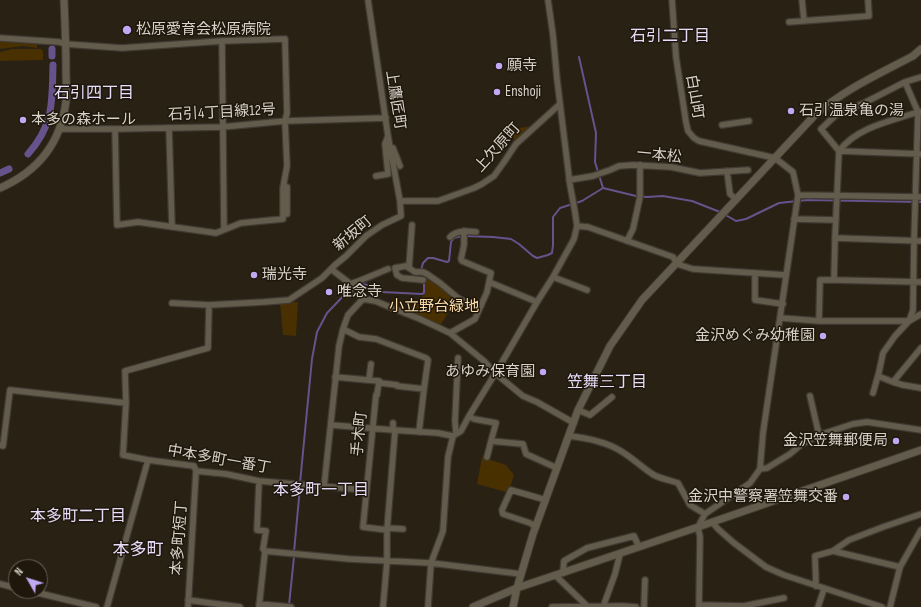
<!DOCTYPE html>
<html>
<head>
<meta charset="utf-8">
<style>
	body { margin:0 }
	#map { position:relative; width:921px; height:607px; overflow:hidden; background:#282114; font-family:"Sofia Sans Condensed",sans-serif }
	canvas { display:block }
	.north { position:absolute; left:8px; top:559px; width:40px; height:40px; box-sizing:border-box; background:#1f170b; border:1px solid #686157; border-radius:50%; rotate:309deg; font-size:11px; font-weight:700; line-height:16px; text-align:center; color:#d6d1c9 }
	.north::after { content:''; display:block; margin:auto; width:14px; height:18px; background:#c1a8f3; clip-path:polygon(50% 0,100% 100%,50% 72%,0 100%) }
</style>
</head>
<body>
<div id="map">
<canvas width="921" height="607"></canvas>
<div class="north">N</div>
</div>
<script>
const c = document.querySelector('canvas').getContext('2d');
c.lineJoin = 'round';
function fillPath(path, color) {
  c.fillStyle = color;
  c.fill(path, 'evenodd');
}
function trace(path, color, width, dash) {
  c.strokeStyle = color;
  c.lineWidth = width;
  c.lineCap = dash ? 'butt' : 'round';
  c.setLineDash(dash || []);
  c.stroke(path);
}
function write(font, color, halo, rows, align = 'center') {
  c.font = font + ' "Sofia Sans Condensed","Noto Sans JP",sans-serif';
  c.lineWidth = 3;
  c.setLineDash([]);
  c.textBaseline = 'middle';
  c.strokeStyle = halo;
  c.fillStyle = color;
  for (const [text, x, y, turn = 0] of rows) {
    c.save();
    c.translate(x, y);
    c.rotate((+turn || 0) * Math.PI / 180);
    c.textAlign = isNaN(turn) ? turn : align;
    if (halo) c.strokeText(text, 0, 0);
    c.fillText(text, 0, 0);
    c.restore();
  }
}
const green = new Path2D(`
	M 0,40 L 37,43 L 37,48 L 23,46 L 0,49 Z
	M 12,49 L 41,49 L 43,51 L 43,60 L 0,61 L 0,52 Z
	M 532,126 L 517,141 L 514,140 L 513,129 Z
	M 426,275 L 440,285 L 456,300 L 440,326 L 407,312 L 425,294 L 425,279 L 424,276 Z
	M 298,302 L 296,336 L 283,335 L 280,303 Z
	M 482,457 L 506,465 L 514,475 L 510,488 L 506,492 L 477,484 Z`);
const stream = new Path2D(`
	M 579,57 L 596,133 L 595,162 L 603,188
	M 724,214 L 736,221 L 746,219 L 779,203 L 807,200 L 921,202
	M 466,236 L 493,237 L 511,239 L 519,244 L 533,256 L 537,258 L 548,255 L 552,253 L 553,245 L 553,217 L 560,208 L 582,201 L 603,188 L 636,196 L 647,197 L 663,196 L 692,201 L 720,212
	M 421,270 L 423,263 L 428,258 L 433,258 L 447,262 L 449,261 L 451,242 L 454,238 L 462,236
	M 355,285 L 362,284 L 368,285 L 382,292 L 422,294 L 424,293 L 424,281 L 421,273
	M 300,483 L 312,359 L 317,332 L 327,313 L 350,289
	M 294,552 L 300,487
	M 289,605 L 294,557`);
const canal = new Path2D(`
	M 52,49 L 52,56
	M 28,154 C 54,125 52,102 53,65
	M 0,173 L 9,169`);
const minor = new Path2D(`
	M 672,0 L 676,57 L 686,122 L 688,131 L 694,138 L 699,141 L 775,158 L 793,172 L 798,195 L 763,433 L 760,469 L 750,483 L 705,514 L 698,527 L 700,537 L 699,607
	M 802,0 L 804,21
	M 789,22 L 869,16 L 868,0
	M 0,38 L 59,42 L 65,44 L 122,48 L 222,41 L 285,39 L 287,113 L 285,121 L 287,166 L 283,188 L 283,219 L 241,223 L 216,233 L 138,222 L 117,225 L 115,129
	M 222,41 L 224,229
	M 905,82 L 862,104 L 848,109 L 836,115 L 821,129 L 839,151 L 921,154
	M 722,125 L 749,121
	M 169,128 L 172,227
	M 60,129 L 115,129 L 222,127 L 285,121 L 386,118
	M 393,148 L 400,166
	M 727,171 L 730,194 L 736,199
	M 376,176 L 388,174 L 385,144 L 388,136
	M 569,180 L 593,176 L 610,170 L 619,166 L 633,165 L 671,167 L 700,173 L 748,170
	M 798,195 L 921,197
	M 400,201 L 438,201 L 474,188 L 482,184 L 494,176 L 504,162 L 516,144 L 560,104
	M 287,214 L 287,187
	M 794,219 L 836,220
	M 577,226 L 588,227 L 673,257 L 677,264 L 693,269 L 786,275
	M 464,231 L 464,245 L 461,259 L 462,261 L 491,273 L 489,282
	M 450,237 C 457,230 467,231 476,232
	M 835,238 L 839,151 C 857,127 891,121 918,112 L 921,112
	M 627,241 L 633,229 L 640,197 L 640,165
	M 409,268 L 412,225
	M 331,269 L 348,282 L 363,299 L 375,301 L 420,319 L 450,333 L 484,361 L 495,373 L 523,396 L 537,402 L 574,423
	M 755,273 L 755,300 L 783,304
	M 553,277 L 587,290
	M 423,280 L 402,278 L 397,275 L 395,268 L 406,266 L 415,272 L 423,272 L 427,274 L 440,283 L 458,298 L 465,302 L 481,306
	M 834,280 L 921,282
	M 350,284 C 363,280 375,274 388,269
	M 172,303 L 209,305 L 264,302 L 289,300 L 322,278 L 335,265 L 346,256 L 366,236 L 382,225 L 401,216 L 400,201 L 388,136 L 368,0
	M 781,318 L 819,321 L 909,321
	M 819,321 L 820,280 L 834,280 L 835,238 L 921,241
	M 909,321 L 913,310 L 914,241 L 918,112 L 905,82 L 921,77
	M 343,329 L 359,337 L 376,339 L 426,358 L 428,360 L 424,389 L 419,432
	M 450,333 L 475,319 L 487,292 L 489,282 L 537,302
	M 878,376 L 893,382 L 921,348
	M 335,377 L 379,381 L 381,383 L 397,385 L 397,386 L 424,389
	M 369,380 L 371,364
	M 379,381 L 377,395 L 376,395 L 363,527 L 387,530
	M 893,382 L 903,385 L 921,388
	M 873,393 L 879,372 L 883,353 L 895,336 L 909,321 L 921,314
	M 810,396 L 819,435
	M 578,410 L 590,415 L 612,397
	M 469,416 L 474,419 L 496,423 L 491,441 L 523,444 L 526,454 L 557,468
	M 331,425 L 393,430 L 438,433 L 453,436
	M 393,430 L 393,423
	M 456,434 L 455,421 L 458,358
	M 569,436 C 587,438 604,441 619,450 C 632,457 642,468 654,475 C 661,479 670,480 678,483 L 690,505 L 705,514
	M 0,445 L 3,446 L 10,390 L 126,403
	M 487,457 L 491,441
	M 760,469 L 767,468 L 790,454 L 802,444 L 819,435 L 853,424 L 867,422 L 921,430
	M 196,471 L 194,466 L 148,460 L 123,455 L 126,403 L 125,371 L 208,348 L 209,305
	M 196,471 L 226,474 L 259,481 L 366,490
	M 324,487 L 339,346 L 343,329 L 348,315 L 363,299
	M 712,522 L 718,529 L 734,543 L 766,567 L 784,575 L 882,607
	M 536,527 L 530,523 L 503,514 L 502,510 L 511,490 L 546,500
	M 387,528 L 403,529
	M 265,551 L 349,559 L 431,563 L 521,574
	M 833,551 L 900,567
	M 563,573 L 564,561 L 587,548 L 634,536 L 639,547
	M 556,576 L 584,603 L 588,607
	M 0,584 L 16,588
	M 816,586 L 815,556 L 833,551 L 849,540 L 883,527 L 921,514
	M 30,591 L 96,607
	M 188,600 L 240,607
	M 259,604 L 291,607
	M 699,605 L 744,606 L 744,607
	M 744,606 L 784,598
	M 107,607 L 148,460
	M 188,607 L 196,471
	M 259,607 L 265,551 L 263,549 L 266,531 L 257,530 L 259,481
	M 383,607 L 387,561 L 387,530 L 395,431
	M 428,607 L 431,563 L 443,531 L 448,457 L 453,436 L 461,431 L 469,416 L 501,364 L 537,302 L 553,277 L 574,239 L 577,226 L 575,212 L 570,185 L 557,79 L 553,35 L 548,0
	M 552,607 L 622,606 L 636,607
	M 603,607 L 615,574 L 620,554
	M 644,607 L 645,580
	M 818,607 L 824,589
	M 890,607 L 900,567 L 921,530`);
const tertiary = new Path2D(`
	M 0,188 C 39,171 61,143 66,101 C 67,91 66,80 66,70 C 66,47 65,23 64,0
	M 473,607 L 517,588 L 698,527 L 921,450
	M 513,607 L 517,588 L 533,534 L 578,410 L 610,346 L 642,300 L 814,116 C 843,90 879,74 913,56 L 921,49`);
const markers = [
	[127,30,5,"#c1a8f3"],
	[499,66,4,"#c1a8f3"],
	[497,92,4,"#c1a8f3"],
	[791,111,4,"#c1a8f3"],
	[23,120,4,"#c1a8f3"],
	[254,275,4,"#c1a8f3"],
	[329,292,4,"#c1a8f3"],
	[823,336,4,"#c1a8f3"],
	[543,372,4,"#c1a8f3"],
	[896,441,4,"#c1a8f3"],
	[846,497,4,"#c1a8f3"]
];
const poiNames = [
	["松原愛育会松原病院",136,30],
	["願寺",507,66],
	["Enshoji",505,92],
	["石引温泉亀の湯",799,111],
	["本多の森ホール",31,120],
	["瑞光寺",262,275],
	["唯念寺",337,292],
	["金沢めぐみ幼稚園",815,336,"right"],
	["あゆみ保育園",535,372,"right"],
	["金沢笠舞郵便局",888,441,"right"],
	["金沢中警察署笠舞交番",838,497,"right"]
];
const streetNames = [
	["白山町",694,97,80],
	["上鷹匠町",395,100,81],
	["石引4丁目線12号",222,113,-3],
	["上欠原町",498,148,-48],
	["一本松",659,156,5],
	["新坂町",353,234,-40],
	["手木町",360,434,-84],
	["中本多町一番丁",219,460,10],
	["本多町短丁",180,538,-86]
];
const parkNames = [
	["小立野台緑地",434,307]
];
const neighbourhoodNames = [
	["石引二丁目",670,37],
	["石引四丁目",94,94],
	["笠舞三丁目",607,383],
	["本多町一丁目",321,491],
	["本多町二丁目",78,517]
];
const quarterNames = [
	["本多町",138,551]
];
fillPath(green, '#483000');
trace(stream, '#67528c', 2);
trace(canal, '#67528c', 7);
trace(minor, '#403a32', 8);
trace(tertiary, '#403a32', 9);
trace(minor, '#635b4c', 5.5);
trace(tertiary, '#635b4c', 7);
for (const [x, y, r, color] of markers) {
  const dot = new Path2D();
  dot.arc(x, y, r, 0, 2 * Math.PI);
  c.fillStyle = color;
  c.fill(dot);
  trace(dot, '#1f170b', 1.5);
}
write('15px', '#d6d1c9', '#1f170b', poiNames, 'left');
write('15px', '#d6d1c9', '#1f170b', streetNames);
write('15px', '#fedeab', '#1f170b', parkNames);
write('16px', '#e5ddf9', '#1f170b', neighbourhoodNames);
write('17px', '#e5ddf9', '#1f170b', quarterNames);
</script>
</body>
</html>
